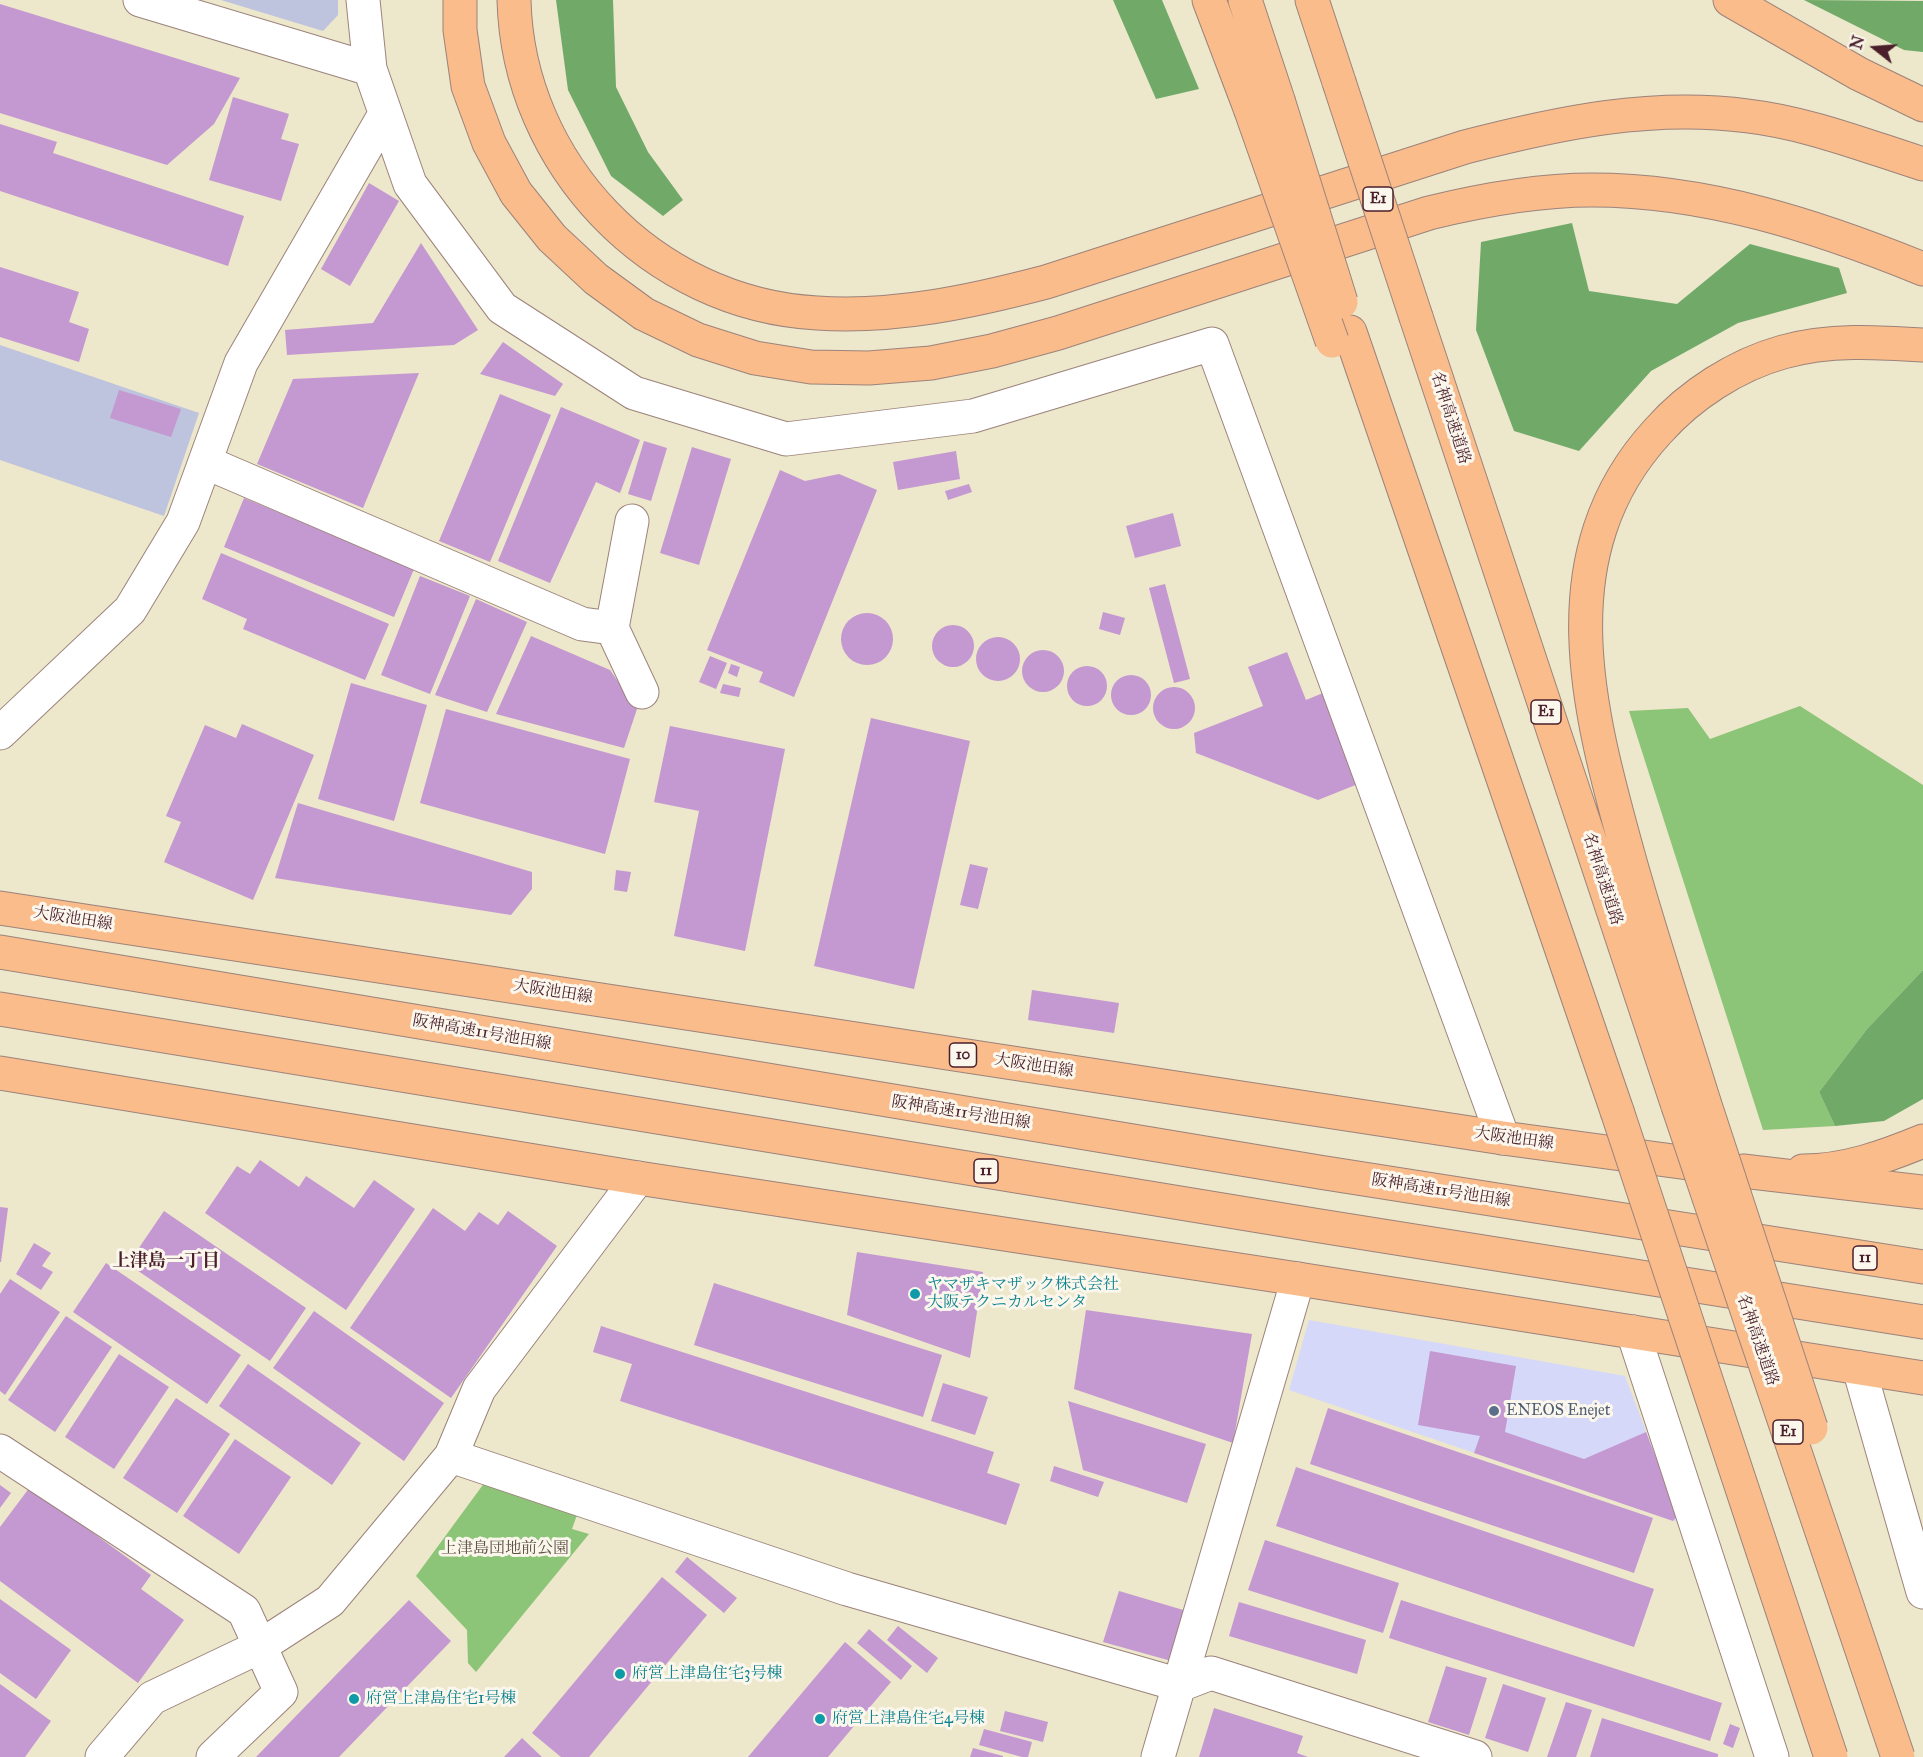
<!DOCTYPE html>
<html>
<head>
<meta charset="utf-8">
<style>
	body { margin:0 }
	#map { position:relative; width:1923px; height:1757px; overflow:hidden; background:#ede7cb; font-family:"IM FELL Great Primer",serif }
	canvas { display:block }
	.north { position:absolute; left:1845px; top:18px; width:60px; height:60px; -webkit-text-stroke:4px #fbf7ec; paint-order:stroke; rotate:287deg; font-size:16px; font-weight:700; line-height:24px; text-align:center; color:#4a1f2b }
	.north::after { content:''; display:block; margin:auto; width:21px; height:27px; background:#4a1f2b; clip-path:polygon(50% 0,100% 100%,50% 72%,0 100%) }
</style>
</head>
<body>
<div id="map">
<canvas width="1923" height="1757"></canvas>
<div class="north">N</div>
</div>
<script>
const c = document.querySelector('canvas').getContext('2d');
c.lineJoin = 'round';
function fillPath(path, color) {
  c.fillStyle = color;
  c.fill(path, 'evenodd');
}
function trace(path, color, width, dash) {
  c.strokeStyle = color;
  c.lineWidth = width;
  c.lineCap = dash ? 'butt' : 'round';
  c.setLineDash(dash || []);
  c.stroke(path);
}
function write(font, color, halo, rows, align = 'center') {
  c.font = font + ' "IM FELL Great Primer","Noto Serif JP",serif';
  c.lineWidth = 6;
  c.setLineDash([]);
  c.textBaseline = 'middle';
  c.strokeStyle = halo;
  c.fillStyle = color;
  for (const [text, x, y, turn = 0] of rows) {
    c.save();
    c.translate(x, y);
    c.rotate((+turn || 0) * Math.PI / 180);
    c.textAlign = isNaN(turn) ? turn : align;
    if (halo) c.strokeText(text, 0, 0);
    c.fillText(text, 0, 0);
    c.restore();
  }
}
const built = new Path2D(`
	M 1309,1320 L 1625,1376 L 1681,1523 L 1289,1390 Z`);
const industrial = new Path2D(`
	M 221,0 L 338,0 L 338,15 L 323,31 Z
	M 0,345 L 199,413 L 164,516 L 0,460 Z`);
const green = new Path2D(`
	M 1800,706 L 1923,785 L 1923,970 L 1867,1029 L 1819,1092 L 1835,1126 L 1763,1130 L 1629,711 L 1688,708 L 1710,739 Z
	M 485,1482 L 577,1515 L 572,1529 L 589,1534 L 476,1672 L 468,1663 L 467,1630 L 416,1576 Z`);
const forest = new Path2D(`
	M 556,0 L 613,0 L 616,87 L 648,152 L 683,200 L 663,216 L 611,176 L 568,90 Z
	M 1113,0 L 1162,0 L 1199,89 L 1156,99 Z
	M 1804,0 L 1923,1 L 1923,52 L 1904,50 Z
	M 1572,223 L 1589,291 L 1677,304 L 1750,244 L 1839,268 L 1847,293 L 1738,323 L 1651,371 L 1579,451 L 1514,431 L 1476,330 L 1481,242 Z
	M 1923,970 L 1923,1099 L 1884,1121 L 1835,1126 L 1819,1092 L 1867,1029 Z`);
const building = new Path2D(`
	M 0,4 L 240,78 L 214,124 L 167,165 L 0,113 Z
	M 233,97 L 289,114 L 281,139 L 299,144 L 281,201 L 209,180 Z
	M 0,124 L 57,142 L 53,153 L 244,216 L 228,266 L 0,191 Z
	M 369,183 L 399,201 L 350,286 L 321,269 Z
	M 421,243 L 478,330 L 454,345 L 287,355 L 285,330 L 373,323 Z
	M 0,267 L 79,292 L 69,322 L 89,329 L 79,362 L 0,337 Z
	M 503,342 L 563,384 L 555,396 L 480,374 Z
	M 419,373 L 363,508 L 257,464 L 293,379 Z
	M 119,390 L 181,409 L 171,437 L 110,418 Z
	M 500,394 L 551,415 L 490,562 L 439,541 Z
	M 561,407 L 640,440 L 620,493 L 596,482 L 550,583 L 498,561 Z
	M 644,441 L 667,448 L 651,501 L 628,494 Z
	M 692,447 L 731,459 L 699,565 L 660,553 Z
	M 956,451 L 960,479 L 898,490 L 893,462 Z
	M 780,470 L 805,481 L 839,474 L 877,490 L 794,697 L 759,682 L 763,672 L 707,650 Z
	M 969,484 L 972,492 L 948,500 L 945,491 Z
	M 244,498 L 414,569 L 394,617 L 224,547 Z
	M 1173,513 L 1181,546 L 1135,558 L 1126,526 Z
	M 221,553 L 389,624 L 365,680 L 243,629 L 247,619 L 202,599 Z
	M 420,576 L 470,596 L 430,694 L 381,675 Z
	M 1165,584 L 1190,679 L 1174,683 L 1149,588 Z
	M 476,599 L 527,622 L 487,712 L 435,695 Z
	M 1103,612 L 1125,618 L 1120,635 L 1099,629 Z
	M841 639a26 26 0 1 1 52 0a26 26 0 1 1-52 0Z
	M932 646a21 21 0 1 1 42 0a21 21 0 1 1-42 0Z
	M 531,636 L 610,670 L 637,709 L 624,748 L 496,714 Z
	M976 659a22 22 0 1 1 44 0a22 22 0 1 1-44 0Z
	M1022 671a21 21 0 1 1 42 0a21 21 0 1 1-42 0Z
	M 1287,652 L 1306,700 L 1323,693 L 1358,784 L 1318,800 L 1196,753 L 1194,733 L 1263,706 L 1248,667 Z
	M 710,656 L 727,663 L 716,689 L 699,682 Z
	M 731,664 L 740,667 L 737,677 L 728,673 Z
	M1067 686a20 20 0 1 1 40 0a20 20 0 1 1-40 0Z
	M1111 695a20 20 0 1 1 40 0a20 20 0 1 1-40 0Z
	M 351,683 L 427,705 L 394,821 L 318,799 Z
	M 723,684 L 741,688 L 739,697 L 720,693 Z
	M1153 708a21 21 0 1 1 42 0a21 21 0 1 1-42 0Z
	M 446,709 L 630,759 L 605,854 L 420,803 Z
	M 871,718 L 970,741 L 914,989 L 814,966 Z
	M 242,724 L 314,755 L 253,900 L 164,862 L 181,822 L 166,816 L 205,725 L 236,738 Z
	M 670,726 L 785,749 L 745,951 L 674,936 L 699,811 L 654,802 Z
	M 298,803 L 532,872 L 532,889 L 511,915 L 275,878 Z
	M 970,864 L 988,868 L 978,909 L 960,905 Z
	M 616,870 L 631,872 L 627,892 L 614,890 Z
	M 1032,990 L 1119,1003 L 1114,1033 L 1028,1020 Z
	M 260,1160 L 299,1187 L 306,1176 L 354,1208 L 374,1180 L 415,1209 L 346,1310 L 205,1213 L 237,1166 L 250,1174 Z
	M 0,1207 L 8,1208 L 1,1262 L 0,1262 Z
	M 433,1208 L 465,1231 L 479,1212 L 498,1225 L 508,1211 L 557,1246 L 451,1398 L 350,1328 Z
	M 164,1211 L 306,1308 L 270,1361 L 128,1264 Z
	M 34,1243 L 51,1253 L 42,1266 L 53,1272 L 41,1290 L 16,1274 Z
	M 857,1252 L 983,1272 L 970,1358 L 847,1315 Z
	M 106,1263 L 241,1355 L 207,1404 L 73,1312 Z
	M 10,1279 L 60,1312 L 5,1395 L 0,1391 L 0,1294 Z
	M 714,1283 L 942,1355 L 923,1417 L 694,1345 Z
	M 1086,1310 L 1252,1334 L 1233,1443 L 1074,1389 Z
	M 314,1311 L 444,1403 L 404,1461 L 273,1368 Z
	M 66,1316 L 112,1347 L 55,1432 L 8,1400 Z
	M 601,1326 L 994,1452 L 987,1473 L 1020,1484 L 1006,1525 L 620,1401 L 632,1364 L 593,1352 Z
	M 1430,1351 L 1516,1366 L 1505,1432 L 1584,1459 L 1646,1432 L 1678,1515 L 1673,1521 L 1474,1453 L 1480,1436 L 1418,1425 Z
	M 119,1354 L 169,1387 L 114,1469 L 65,1437 Z
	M 248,1364 L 361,1443 L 332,1485 L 219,1406 Z
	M 943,1383 L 988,1397 L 975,1435 L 931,1421 Z
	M 176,1398 L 230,1434 L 177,1513 L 123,1478 Z
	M 1068,1401 L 1206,1444 L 1187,1503 L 1083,1470 Z
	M 1328,1408 L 1653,1518 L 1634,1573 L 1310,1464 Z
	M 235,1439 L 291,1477 L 239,1554 L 183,1516 Z
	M 1054,1466 L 1104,1482 L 1098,1497 L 1050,1481 Z
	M 1296,1467 L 1654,1589 L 1634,1647 L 1276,1526 Z
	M 0,1485 L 11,1493 L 0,1508 Z
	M 30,1487 L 151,1575 L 141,1589 L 184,1620 L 138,1683 L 0,1581 L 0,1527 Z
	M 1265,1540 L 1399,1583 L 1383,1633 L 1248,1590 Z
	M 687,1557 L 737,1598 L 724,1613 L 675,1572 Z
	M 662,1577 L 707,1615 L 589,1757 L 561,1757 L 532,1733 Z
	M 1119,1591 L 1190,1612 L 1175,1662 L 1103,1642 Z
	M 0,1599 L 71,1650 L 36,1699 L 0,1673 Z
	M 409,1600 L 451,1641 L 339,1757 L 256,1757 Z
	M 1401,1600 L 1722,1703 L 1710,1741 L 1389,1638 Z
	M 1239,1602 L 1366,1640 L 1357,1674 L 1229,1636 Z
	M 898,1626 L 938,1658 L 927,1673 L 887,1640 Z
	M 869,1629 L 912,1666 L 901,1680 L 857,1643 Z
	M 845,1642 L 891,1682 L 828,1757 L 748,1757 Z
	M 1446,1666 L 1487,1678 L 1469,1735 L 1428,1722 Z
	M 0,1684 L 51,1721 L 25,1757 L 0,1757 Z
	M 1503,1684 L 1546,1698 L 1528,1752 L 1485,1738 Z
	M 1566,1702 L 1592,1710 L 1576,1757 L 1547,1757 Z
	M 1214,1708 L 1303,1736 L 1297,1753 L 1308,1757 L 1199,1757 Z
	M 1005,1711 L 1048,1722 L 1043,1742 L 1000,1731 Z
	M 1602,1718 L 1718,1754 L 1718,1757 L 1590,1757 Z
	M 1730,1724 L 1740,1728 L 1733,1748 L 1723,1744 Z
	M 984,1729 L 1032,1742 L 1028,1757 L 1022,1757 L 979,1745 Z
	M 522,1738 L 542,1757 L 504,1757 Z
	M 973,1748 L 1003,1756 L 1003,1757 L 970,1757 Z`);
const minor = new Path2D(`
	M 140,0 L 370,69
	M 363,0 L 370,69 L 410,184 L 502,308 L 634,393 L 786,439 L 973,416 L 1212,344 L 1503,1138
	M 205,462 L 582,624 L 612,628
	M 632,521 L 612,628 L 642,692
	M 0,733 L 130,610 L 183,522 L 241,363 L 385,114
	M 1633,1332 L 1772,1757
	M 1859,1368 L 1923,1592
	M 0,1451 L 244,1611 L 281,1692 L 213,1757
	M 451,1456 L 847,1589 L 1180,1685 L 1211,1673 L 1475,1757
	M 102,1757 L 152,1698 L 259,1647 L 330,1601 L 451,1456 L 479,1389 L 638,1178
	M 1158,1757 L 1298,1279`);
const primary = new Path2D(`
	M 0,908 L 1503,1138 L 1725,1168
	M 0,1073 L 638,1178 L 1298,1279 L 1923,1378
	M 1803,1171 C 1845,1171 1884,1157 1923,1141`);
const motorway = new Path2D(`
	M 460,0 L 460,30 L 468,86 L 489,143 L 516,193 L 552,238 L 596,279 L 644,314 L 698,340 L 755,358 L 811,367 L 869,368 L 931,363 L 992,351 L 1058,333 L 1429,213 C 1482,200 1536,190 1592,190 C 1707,190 1817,226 1923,269
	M 514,0 C 518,164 652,304 817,313 C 895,318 970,302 1046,282 L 1465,147 C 1558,123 1652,103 1748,116 C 1808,123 1866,146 1923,164
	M 1209,0 L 1250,108
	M 1245,0 L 1278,100
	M 1312,0 L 1339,82
	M 1730,0 L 1859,74 L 1923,105
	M 1416,317 L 1678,1106
	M 1350,332 L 1617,1111
	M 0,952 L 1319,1172 L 1923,1267
	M 0,1009 L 1314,1225 L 1923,1322
	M 1704,1102 C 1679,1021 1652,940 1629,858 C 1589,713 1544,555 1658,431 C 1690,395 1736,365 1783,352 C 1829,339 1877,342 1923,345
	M 1743,1171 L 1923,1192`);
const motorwayBridge = new Path2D(`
	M 1339,82 L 1416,317
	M 1278,100 L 1341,302
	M 1250,108 L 1332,341
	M 1704,1102 L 1811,1428
	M 1678,1106 L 1898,1757
	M 1617,1111 L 1831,1757`);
const markers = [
	[915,1294,6,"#0f9aa8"],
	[1494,1411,6,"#5c6f8a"],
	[620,1674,6,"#0f9aa8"],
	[354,1699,6,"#0f9aa8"],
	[820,1719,6,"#0f9aa8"]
];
const shields = [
	[1378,199,30],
	[1546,712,30],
	[963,1055,27],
	[986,1171,24],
	[1865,1258,24],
	[1788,1432,30]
];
const shieldNames = [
	["E1",1378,199],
	["E1",1546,712],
	["10",963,1055],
	["11",986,1171],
	["11",1865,1258],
	["E1",1788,1432]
];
const streetNames = [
	["名神高速道路",1450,418,72],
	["名神高速道路",1602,879,72],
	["大阪池田線",73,919,9],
	["大阪池田線",553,992,9],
	["阪神高速11号池田線",482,1033,10],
	["大阪池田線",1034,1066,9],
	["阪神高速11号池田線",961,1113,9],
	["大阪池田線",1514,1139,8],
	["阪神高速11号池田線",1441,1191,9],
	["名神高速道路",1757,1340,71]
];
const cultureNames = [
	["ヤマザキマザック株式会社",927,1285],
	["大阪テクニカルセンタ",927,1303],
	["府営上津島住宅3号棟",632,1674],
	["府営上津島住宅1号棟",366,1699],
	["府営上津島住宅4号棟",832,1719]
];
const serviceNames = [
	["ENEOS Enejet",1506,1411]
];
const parkNames = [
	["上津島団地前公園",505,1549]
];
const neighbourhoodNames = [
	["上津島一丁目",166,1262]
];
fillPath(built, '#d6d8f9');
fillPath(industrial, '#bec3de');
fillPath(green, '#8cc478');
fillPath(forest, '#71aa68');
fillPath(building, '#c498d0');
trace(minor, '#9c837b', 35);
trace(primary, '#9c837b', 35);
trace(motorway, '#9c837b', 35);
trace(minor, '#fff', 33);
trace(primary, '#f9bc8a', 33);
trace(motorway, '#f9bc8a', 33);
trace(motorwayBridge, '#9c837b', 35, []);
trace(motorwayBridge, '#f9bc8a', 33);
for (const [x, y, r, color] of markers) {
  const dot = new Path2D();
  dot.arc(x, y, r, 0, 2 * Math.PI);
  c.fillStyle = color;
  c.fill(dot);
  trace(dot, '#fbf7ec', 2);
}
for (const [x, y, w] of shields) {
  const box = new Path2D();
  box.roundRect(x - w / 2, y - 12, w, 24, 4.5);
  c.fillStyle = '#fbf7ec';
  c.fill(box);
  trace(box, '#4a1f2b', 1.5);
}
write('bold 15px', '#4a1f2b', null, shieldNames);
write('16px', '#4a1f2b', '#fbf7ec', streetNames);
write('16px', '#0d838f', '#fbf7ec', cultureNames, 'left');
write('16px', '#4e5e75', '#fbf7ec', serviceNames, 'left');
write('16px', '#5e5142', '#fbf7ec', parkNames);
write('bold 18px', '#4a1f2b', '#fbf7ec', neighbourhoodNames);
</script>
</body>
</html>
